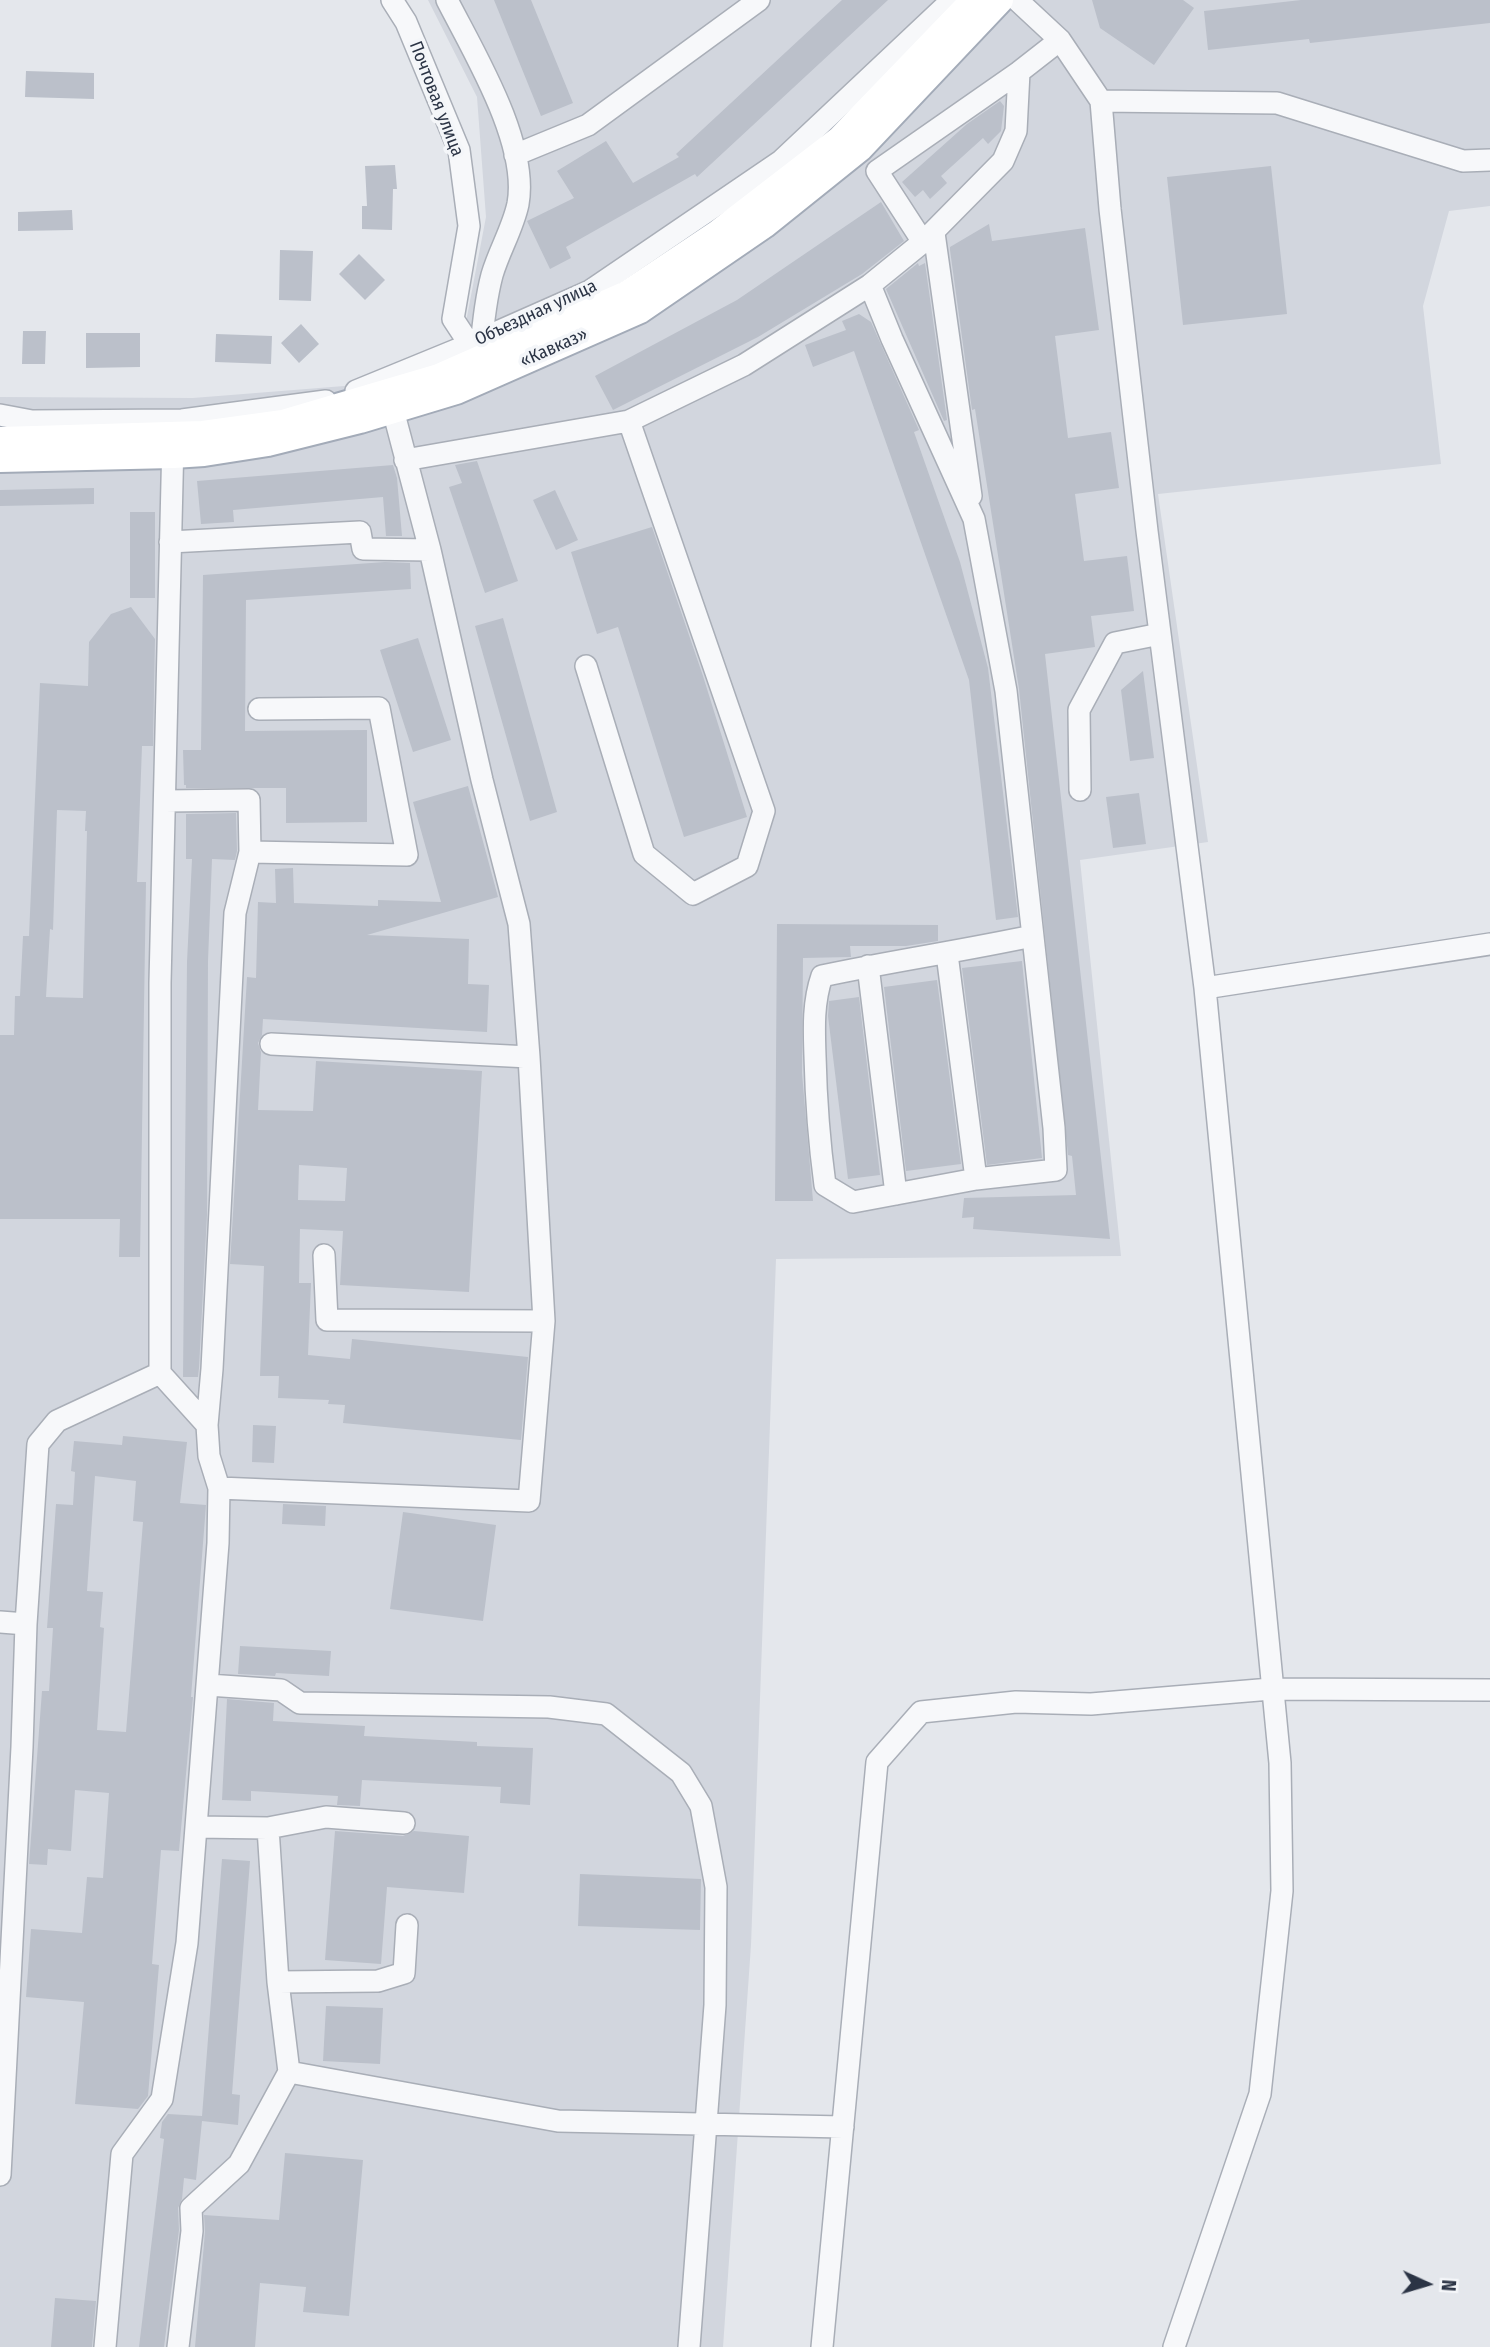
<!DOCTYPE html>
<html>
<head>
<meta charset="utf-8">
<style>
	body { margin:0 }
	#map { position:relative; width:1490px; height:2347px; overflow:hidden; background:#e4e7ec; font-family:"Fira Sans Condensed",sans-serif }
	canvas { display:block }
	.north { position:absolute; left:1392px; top:2249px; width:70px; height:70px; -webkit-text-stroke:5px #f4f6f9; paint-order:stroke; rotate:94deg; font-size:19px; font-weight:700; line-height:28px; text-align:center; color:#2b3445 }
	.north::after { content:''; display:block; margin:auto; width:24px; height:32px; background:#2b3445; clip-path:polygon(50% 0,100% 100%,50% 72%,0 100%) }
</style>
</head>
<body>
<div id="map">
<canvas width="1490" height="2347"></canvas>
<div class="north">N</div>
</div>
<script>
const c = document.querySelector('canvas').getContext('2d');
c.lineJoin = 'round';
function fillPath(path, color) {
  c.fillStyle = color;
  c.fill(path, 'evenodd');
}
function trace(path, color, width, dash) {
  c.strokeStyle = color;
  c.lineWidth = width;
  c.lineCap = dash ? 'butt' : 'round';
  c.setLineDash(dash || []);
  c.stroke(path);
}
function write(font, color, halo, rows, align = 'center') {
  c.font = font + ' "Fira Sans Condensed",sans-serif';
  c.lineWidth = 7;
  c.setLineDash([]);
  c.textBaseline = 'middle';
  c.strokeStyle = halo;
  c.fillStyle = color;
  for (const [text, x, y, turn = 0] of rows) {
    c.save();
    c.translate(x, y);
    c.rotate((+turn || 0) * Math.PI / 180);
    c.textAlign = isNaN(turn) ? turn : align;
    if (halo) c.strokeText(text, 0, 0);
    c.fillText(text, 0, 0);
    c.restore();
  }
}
const built = new Path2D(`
	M 428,0 L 1490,0 L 1490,206 L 1449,211 L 1423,306 L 1441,464 L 1158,494 L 1208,842 L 1080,860 L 1121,1256 L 776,1259 L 751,1945 L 723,2347 L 0,2347 L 0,397 L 193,398 L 382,383 L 461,348 L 486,217 L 477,97 Z`);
const building = new Path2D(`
	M 494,0 L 531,0 L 573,103 L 541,116 Z
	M 842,0 L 888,0 L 697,177 L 695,174 L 566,247 L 571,258 L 550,269 L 527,221 L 574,198 L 557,171 L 606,141 L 633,183 L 679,157 L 676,154 Z
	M 1092,0 L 1183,0 L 1194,8 L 1154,65 L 1100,28 Z
	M 1301,0 L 1490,0 L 1490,23 L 1310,43 L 1309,39 L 1208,50 L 1204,11 Z
	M 26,71 L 94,73 L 94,99 L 25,97 Z
	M 1000,101 L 1004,106 L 1001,131 L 988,144 L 983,138 L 941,176 L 947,183 L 930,199 L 923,190 L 915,197 L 902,182 L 967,124 Z
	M 395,165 L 397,189 L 393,189 L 392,230 L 362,229 L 362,206 L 367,206 L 365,166 Z
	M 1271,166 L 1287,314 L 1183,325 L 1167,177 Z
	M 881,202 L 904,241 L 862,274 L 758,337 L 613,410 L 595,376 L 737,300 Z
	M 72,210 L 73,230 L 18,231 L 18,212 Z
	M 989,224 L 992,241 L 1085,228 L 1099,330 L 1055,336 L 1068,438 L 1111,432 L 1119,488 L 1075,494 L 1084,561 L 1127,556 L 1134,611 L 1091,616 L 1095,647 L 1045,654 L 1110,1239 L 973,1229 L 974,1217 L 962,1218 L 964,1198 L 1076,1195 L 1072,1156 L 1068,1155 L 1019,689 L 975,409 L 972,410 L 950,250 L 950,247 Z
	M 280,250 L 313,251 L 311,301 L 279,300 Z
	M 359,254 L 385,280 L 365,300 L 339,274 Z
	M 918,263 L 919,266 L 925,263 L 947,420 L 944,421 L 886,289 Z
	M 859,314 L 871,322 L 919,430 L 914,432 L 960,562 L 988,668 L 1018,917 L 996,920 L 969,680 L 854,351 L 813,367 L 805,345 L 846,330 L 842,321 Z
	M 301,324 L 319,344 L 299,363 L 281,343 Z
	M 23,331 L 46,331 L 45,364 L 22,364 Z
	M 86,333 L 140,333 L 140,367 L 86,368 Z
	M 216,334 L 272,336 L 271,364 L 215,362 Z
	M 477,461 L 518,581 L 485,593 L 449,487 L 462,483 L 455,465 Z
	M 393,465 L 397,478 L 402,536 L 386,536 L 383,497 L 233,510 L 234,522 L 201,524 L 197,481 Z
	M 94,488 L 94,504 L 0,506 L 0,490 Z
	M 555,490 L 578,540 L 556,550 L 533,500 Z
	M 130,512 L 155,512 L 155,598 L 130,598 Z
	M 652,527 L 703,676 L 747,817 L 684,837 L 618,627 L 597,634 L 571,552 Z
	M 385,562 L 410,563 L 411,589 L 246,600 L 245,731 L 367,730 L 367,822 L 286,823 L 286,788 L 186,788 L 186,785 L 184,785 L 183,750 L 201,750 L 203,575 Z
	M 131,607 L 155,639 L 153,746 L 142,746 L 137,882 L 146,882 L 140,1257 L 119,1257 L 120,1219 L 0,1219 L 0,1035 L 14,1035 L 15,996 L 20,996 L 23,936 L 29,936 L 40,683 L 88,686 L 89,642 L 111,614 ZM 57,810 L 86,811 L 85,831 L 87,831 L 83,998 L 46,997 L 50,929 L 53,930 Z
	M 503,618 L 557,812 L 530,821 L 475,626 Z
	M 418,638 L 451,740 L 413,752 L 380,650 Z
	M 1143,671 L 1154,758 L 1130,761 L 1121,690 Z
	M 468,786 L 498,897 L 367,935 L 469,939 L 468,984 L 489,985 L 487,1032 L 263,1019 L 262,1035 L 258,1043 L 261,1052 L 258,1110 L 313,1111 L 316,1061 L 482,1071 L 469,1292 L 340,1285 L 343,1231 L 300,1229 L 299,1283 L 311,1283 L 308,1355 L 350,1359 L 352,1339 L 528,1357 L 521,1440 L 343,1423 L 345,1405 L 328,1404 L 329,1400 L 278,1398 L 279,1376 L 260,1376 L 264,1266 L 230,1264 L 247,977 L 256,978 L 258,902 L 276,903 L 275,869 L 293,868 L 294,903 L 378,906 L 378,900 L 441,902 L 413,802 ZM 299,1165 L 347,1168 L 345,1201 L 298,1200 Z
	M 1139,793 L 1146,844 L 1113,848 L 1106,797 Z
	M 236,813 L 237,851 L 235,860 L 212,859 L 208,961 L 207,1215 L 199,1368 L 198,1377 L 183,1377 L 187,962 L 192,859 L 186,859 L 186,814 Z
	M 777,924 L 938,925 L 938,941 L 906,946 L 850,946 L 851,957 L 803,958 L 802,1073 L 813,1201 L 775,1201 Z
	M 1022,961 L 1042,1158 L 987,1165 L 962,968 Z
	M 937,980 L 961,1164 L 906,1171 L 884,987 Z
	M 859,997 L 880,1175 L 848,1179 L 828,1016 L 829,1001 Z
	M 253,1425 L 276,1426 L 274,1463 L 252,1462 Z
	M 123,1436 L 187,1442 L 180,1503 L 206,1505 L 191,1697 L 193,1697 L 179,1851 L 161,1850 L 152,1964 L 159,1965 L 148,2096 L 138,2109 L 75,2104 L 84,2002 L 26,1997 L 31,1929 L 82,1933 L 87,1877 L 103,1878 L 109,1793 L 75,1790 L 71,1851 L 48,1849 L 47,1865 L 29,1864 L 42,1691 L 49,1691 L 53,1628 L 47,1628 L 56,1504 L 73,1505 L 75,1472 L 71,1471 L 74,1441 L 122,1445 ZM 95,1476 L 136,1481 L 133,1521 L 143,1522 L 126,1732 L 97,1730 L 104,1628 L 100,1627 L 103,1592 L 87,1591 Z
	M 283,1504 L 326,1506 L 325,1526 L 282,1524 Z
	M 403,1512 L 496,1525 L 483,1621 L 390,1609 Z
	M 240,1646 L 331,1651 L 329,1676 L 276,1673 L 275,1676 L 238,1674 Z
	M 227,1699 L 274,1703 L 273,1721 L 365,1726 L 364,1736 L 477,1742 L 477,1746 L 533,1748 L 530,1805 L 500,1803 L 501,1787 L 362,1780 L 360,1806 L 337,1805 L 338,1796 L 251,1791 L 251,1801 L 222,1800 Z
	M 335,1831 L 403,1836 L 414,1831 L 469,1836 L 464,1893 L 387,1887 L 381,1964 L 325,1960 Z
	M 222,1859 L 250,1861 L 232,2094 L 240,2095 L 238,2125 L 202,2121 L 196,2180 L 184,2178 L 182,2199 L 178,2208 L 179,2230 L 164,2347 L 139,2347 L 164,2139 L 160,2138 L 162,2122 L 168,2114 L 202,2116 Z
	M 580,1874 L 701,1879 L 700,1930 L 578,1926 Z
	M 326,2006 L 383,2008 L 380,2064 L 323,2061 Z
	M 285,2153 L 363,2160 L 349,2316 L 303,2312 L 306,2287 L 260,2283 L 255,2347 L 195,2347 L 205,2232 L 204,2215 L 279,2220 Z
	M 55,2298 L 96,2301 L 92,2347 L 51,2347 Z`);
const minor = new Path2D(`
	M 392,0 L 406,22 L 459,150 L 469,226 L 453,319 L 476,354
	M 447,0 C 474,53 529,143 518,204 C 513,228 499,251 492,275 C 486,298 483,324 481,349
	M 1017,0 L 1060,40 L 1101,101 L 1110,209 L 1147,531 L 1205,988 L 1280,1763 L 1282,1891 L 1260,2094 L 1174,2347
	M 1101,101 L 1277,103 L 1463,161 L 1490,160
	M 515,155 L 588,125 L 759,0
	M 934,233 L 971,496
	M 924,241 L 1003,161 L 1016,131 L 1019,72
	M 870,285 L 892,339 L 974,519 L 1006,691 L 1054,1128 L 1056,1170 L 976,1179 L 853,1202 L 825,1185 C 819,1141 816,1099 815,1056 C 814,1028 813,1002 822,976 C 892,961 962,951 1032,936
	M 356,391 L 461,348 L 590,291 L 781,161 L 952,0
	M 393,410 L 430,550 L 482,780 L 519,924 L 529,1057
	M 0,415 L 32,421 L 38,431
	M 32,421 L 182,420 L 326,401
	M 629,421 L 744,365 L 870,285 L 923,242 L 877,171 L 1019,72 L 1060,40
	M 405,460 L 629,421 L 764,811 L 747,866 L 693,894 L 644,854 L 586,666
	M 170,542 L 360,532 L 363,549 L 430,550
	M 1080,790 L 1079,710 L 1115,643 L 1160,634
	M 165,801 L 249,800 L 250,852 L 407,855 L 379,708 L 259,709
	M 947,954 L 976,1179
	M 868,966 L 896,1194
	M 1205,988 L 1490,944
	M 271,1044 L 529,1057 L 544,1321 L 327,1320 L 324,1255
	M 160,1373 L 207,1425 L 212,1369 L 235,913 L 250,852
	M 207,1425 L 209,1456 L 219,1488 L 218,1543 L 196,1827 L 268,1828 L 326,1817 L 404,1823
	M 219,1488 L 529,1501 L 544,1321
	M 0,1622 L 26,1624
	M 208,1685 L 281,1690 L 300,1703 L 549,1707 L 606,1714 L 681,1773 L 701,1806 L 716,1887 L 715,2005 L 689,2347
	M 278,1982 L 378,1981 L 404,1973 L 407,1925
	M 289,2072 L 558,2121 L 843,2127
	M 0,2175 L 22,1747 L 26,1624 L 38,1444 L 57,1421 L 160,1373 L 160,983 L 173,440
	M 105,2347 L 122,2154 L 162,2099 L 187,1943 L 196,1827
	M 178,2347 L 192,2231 L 191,2208 L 239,2164 L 289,2072 L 278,1982 L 268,1828
	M 822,2347 L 877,1762 L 921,1712 L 1016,1702 L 1091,1704 L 1271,1689 L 1490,1690`);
const major = new Path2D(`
	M 0,440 L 203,434 L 283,423 L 439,377 L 625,295 L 718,233 L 840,139 L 974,0
	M 0,459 L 173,455 L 204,453 L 268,443 L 360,420 L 456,391 L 640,310 L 764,225 L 860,148 L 1000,0`);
const streetNames = [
	["Почтовая улица",436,99,69],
	["Объездная улица",536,313,-25],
	["«Кавказ»",554,348,-24]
];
fillPath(built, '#d2d6de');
fillPath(building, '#bbc0ca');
trace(minor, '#a9aeb7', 24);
trace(major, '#a3abb8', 30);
trace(minor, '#f7f8fa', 21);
trace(major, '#fff', 26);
write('18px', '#2b3445', '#f4f6f9', streetNames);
</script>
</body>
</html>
